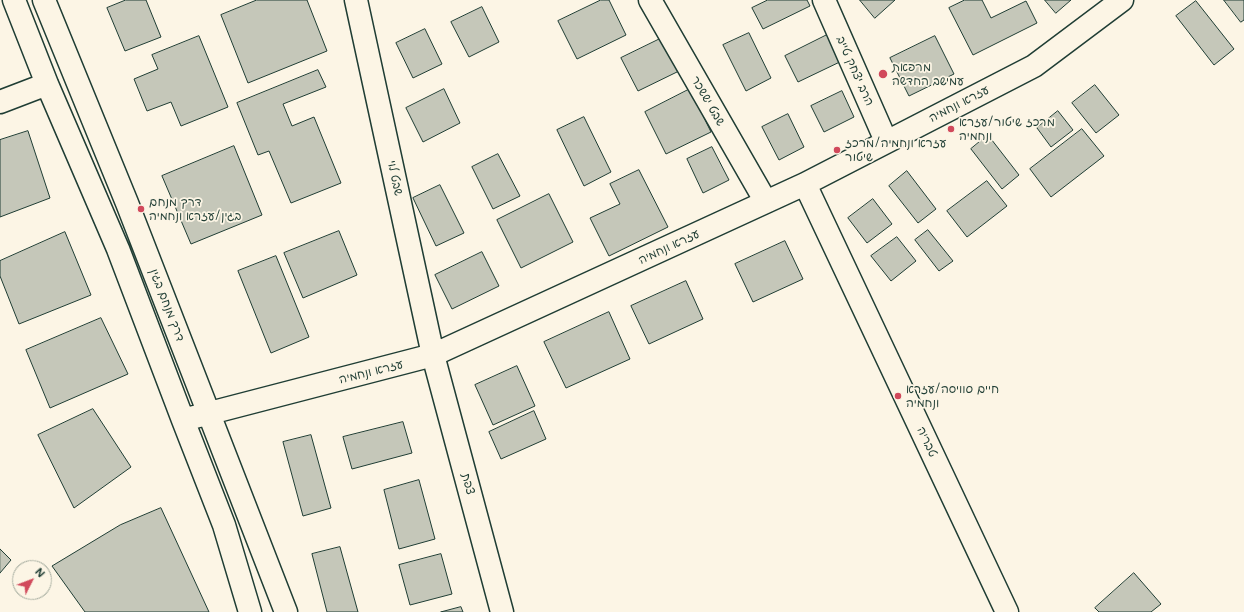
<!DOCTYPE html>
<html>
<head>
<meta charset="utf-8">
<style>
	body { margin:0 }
	#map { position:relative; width:1244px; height:612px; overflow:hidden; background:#fcf5e5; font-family:Mali,sans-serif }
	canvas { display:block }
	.north { position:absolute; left:12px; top:560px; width:40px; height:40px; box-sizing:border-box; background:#fcf5e5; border:1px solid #a4ab9e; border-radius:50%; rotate:48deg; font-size:11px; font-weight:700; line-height:16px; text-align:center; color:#1f3d34 }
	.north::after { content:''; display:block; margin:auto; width:14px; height:18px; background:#d1495b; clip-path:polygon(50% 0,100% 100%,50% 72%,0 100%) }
</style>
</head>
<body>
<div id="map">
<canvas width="1244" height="612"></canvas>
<div class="north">N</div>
</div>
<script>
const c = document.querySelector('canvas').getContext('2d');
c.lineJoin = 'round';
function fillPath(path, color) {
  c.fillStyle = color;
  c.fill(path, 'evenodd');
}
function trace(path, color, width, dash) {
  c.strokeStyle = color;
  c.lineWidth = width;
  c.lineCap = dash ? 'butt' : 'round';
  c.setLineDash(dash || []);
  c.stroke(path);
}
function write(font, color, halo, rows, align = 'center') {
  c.font = font + ' Mali,"Playpen Sans Hebrew",sans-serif';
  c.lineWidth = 3.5;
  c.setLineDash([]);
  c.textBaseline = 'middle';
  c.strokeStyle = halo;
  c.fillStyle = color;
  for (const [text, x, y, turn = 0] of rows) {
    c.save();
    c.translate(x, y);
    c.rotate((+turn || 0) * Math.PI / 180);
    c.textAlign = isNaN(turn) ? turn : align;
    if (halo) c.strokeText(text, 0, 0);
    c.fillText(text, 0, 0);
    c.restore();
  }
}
const building = new Path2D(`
	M 126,0 L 146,0 L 161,37 L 125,51 L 107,8 Z
	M 257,0 L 307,0 L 327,51 L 248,83 L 221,15 Z
	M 601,0 L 609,0 L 626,35 L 577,59 L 558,21 Z
	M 768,0 L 807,0 L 810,6 L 763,29 L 752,8 Z
	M 860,0 L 895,0 L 875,18 Z
	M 965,0 L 982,0 L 991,18 L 1026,1 L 1037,23 L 973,55 L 949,8 Z
	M 1045,0 L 1071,0 L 1056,13 Z
	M 1224,0 L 1244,0 L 1244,20 L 1241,22 Z
	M 1196,1 L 1234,49 L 1214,65 L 1176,16 Z
	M 482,7 L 499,42 L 469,57 L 451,22 Z
	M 425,29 L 442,64 L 413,78 L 396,43 Z
	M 833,32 L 846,59 L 798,82 L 785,56 Z
	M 749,33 L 771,78 L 746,91 L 723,45 Z
	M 199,36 L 228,107 L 181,126 L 171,102 L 147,111 L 134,79 L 158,69 L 152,55 Z
	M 935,36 L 954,74 L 909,96 L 890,58 Z
	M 662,38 L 679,71 L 638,91 L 621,58 Z
	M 318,70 L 326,87 L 283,104 L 292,126 L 314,117 L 341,183 L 291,203 L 269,151 L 258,155 L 237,103 Z
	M 1095,85 L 1119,115 L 1096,133 L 1072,103 Z
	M 444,89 L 460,123 L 423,142 L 406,108 Z
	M 690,89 L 711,132 L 666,154 L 645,112 Z
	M 842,91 L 854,117 L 824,132 L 811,106 Z
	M 1058,111 L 1073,130 L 1051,147 L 1037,128 Z
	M 788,114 L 804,147 L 779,160 L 762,127 Z
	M 584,117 L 611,172 L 584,186 L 557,130 Z
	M 1082,129 L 1104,156 L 1051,197 L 1030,169 Z
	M 28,131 L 50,198 L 0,217 L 0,140 Z
	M 988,135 L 1019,175 L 1002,189 L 971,149 Z
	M 234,146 L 262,215 L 191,244 L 162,176 Z
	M 712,147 L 729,180 L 703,193 L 687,159 Z
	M 498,154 L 520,196 L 493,209 L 472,167 Z
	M 639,170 L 668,227 L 609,256 L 590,218 L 620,204 L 610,184 Z
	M 907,171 L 936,209 L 918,223 L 889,186 Z
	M 987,181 L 1007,206 L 967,237 L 947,211 Z
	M 440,185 L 464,233 L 436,246 L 413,198 Z
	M 549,194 L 573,242 L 521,268 L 497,220 Z
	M 873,199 L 892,224 L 867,243 L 848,218 Z
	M 928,230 L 953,261 L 939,271 L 915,240 Z
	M 339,231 L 357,275 L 303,298 L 284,253 Z
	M 65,232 L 91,295 L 19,324 L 0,276 L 0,261 Z
	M 897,237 L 916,261 L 891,281 L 871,256 Z
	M 785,241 L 803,279 L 753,302 L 735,264 Z
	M 482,252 L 499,286 L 452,309 L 435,275 Z
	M 276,256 L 309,337 L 271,353 L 238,271 Z
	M 686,281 L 703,319 L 649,344 L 631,306 Z
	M 609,312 L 630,359 L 566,388 L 544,342 Z
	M 101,318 L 128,374 L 50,408 L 26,350 Z
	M 517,366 L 535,406 L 493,425 L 475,385 Z
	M 93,409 L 131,467 L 74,508 L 38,435 Z
	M 534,411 L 546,439 L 501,459 L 489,432 Z
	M 403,422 L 412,453 L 352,469 L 343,437 Z
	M 311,435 L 331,508 L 303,516 L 283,442 Z
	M 419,480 L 435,539 L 399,549 L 384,490 Z
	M 161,508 L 209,612 L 85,612 L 52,566 L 120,525 Z
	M 340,547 L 358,612 L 327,612 L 312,554 Z
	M 0,549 L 11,560 L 0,573 Z
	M 441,554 L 452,594 L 410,605 L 399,565 Z
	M 1134,573 L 1161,604 L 1151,612 L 1099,612 L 1095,608 Z
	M 461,607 L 463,612 L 441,612 Z`);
const minor = new Path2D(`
	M 14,0 L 47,84 L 118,249 L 183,420 L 224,525 L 250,612
	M 44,0 L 127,203 L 286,612
	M 356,0 L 433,355 L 502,612
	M 650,0 L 766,202
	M 824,0 L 886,141
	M 0,102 L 47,84
	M 805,184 L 1007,612
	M 183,420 L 433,355 L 805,184 L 1034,66 L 1122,0`);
const markers = [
	[883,74,5,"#d1495b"],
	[951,129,4,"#d1495b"],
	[837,150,4,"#d1495b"],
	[141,209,4,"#d1495b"],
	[898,396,4,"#d1495b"]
];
const poiNames = [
	["מרפאת",892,67],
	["עמישב החדשה",892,81],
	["מרכז שיטור/עזרא",959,122],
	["ונחמיה",959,136],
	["עזרא ונחמיה/מרכז",845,143],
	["שיטור",845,157],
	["דרך מנחם",149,202],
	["בגין/עזרא ונחמיה",149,216],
	["חיים סוויסה/עזרא",906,389],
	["ונחמיה",906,403]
];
const streetNames = [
	["הרב יצחק טייב",855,71,66],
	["שבט יששכר",708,101,60],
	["עזרא ונחמיה",959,104,-27],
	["שבט לוי",395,178,78],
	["עזרא ונחמיה",669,247,-25],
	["דרך מנחם בגין",167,305,69],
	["עזרא ונחמיה",371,372,-14],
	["טבריה",927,442,65],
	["צפת",468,484,75]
];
fillPath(building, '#c5c7b9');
trace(building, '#1f3d34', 1);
trace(minor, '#1f3d34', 25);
trace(minor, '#fcf5e5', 22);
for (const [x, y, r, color] of markers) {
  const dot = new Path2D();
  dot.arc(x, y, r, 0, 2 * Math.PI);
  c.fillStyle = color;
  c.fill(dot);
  trace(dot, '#fcf5e5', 1.5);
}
write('12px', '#1f3d34', '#fcf5e5', poiNames, 'left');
write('12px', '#1f3d34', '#fcf5e5', streetNames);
</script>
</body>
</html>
